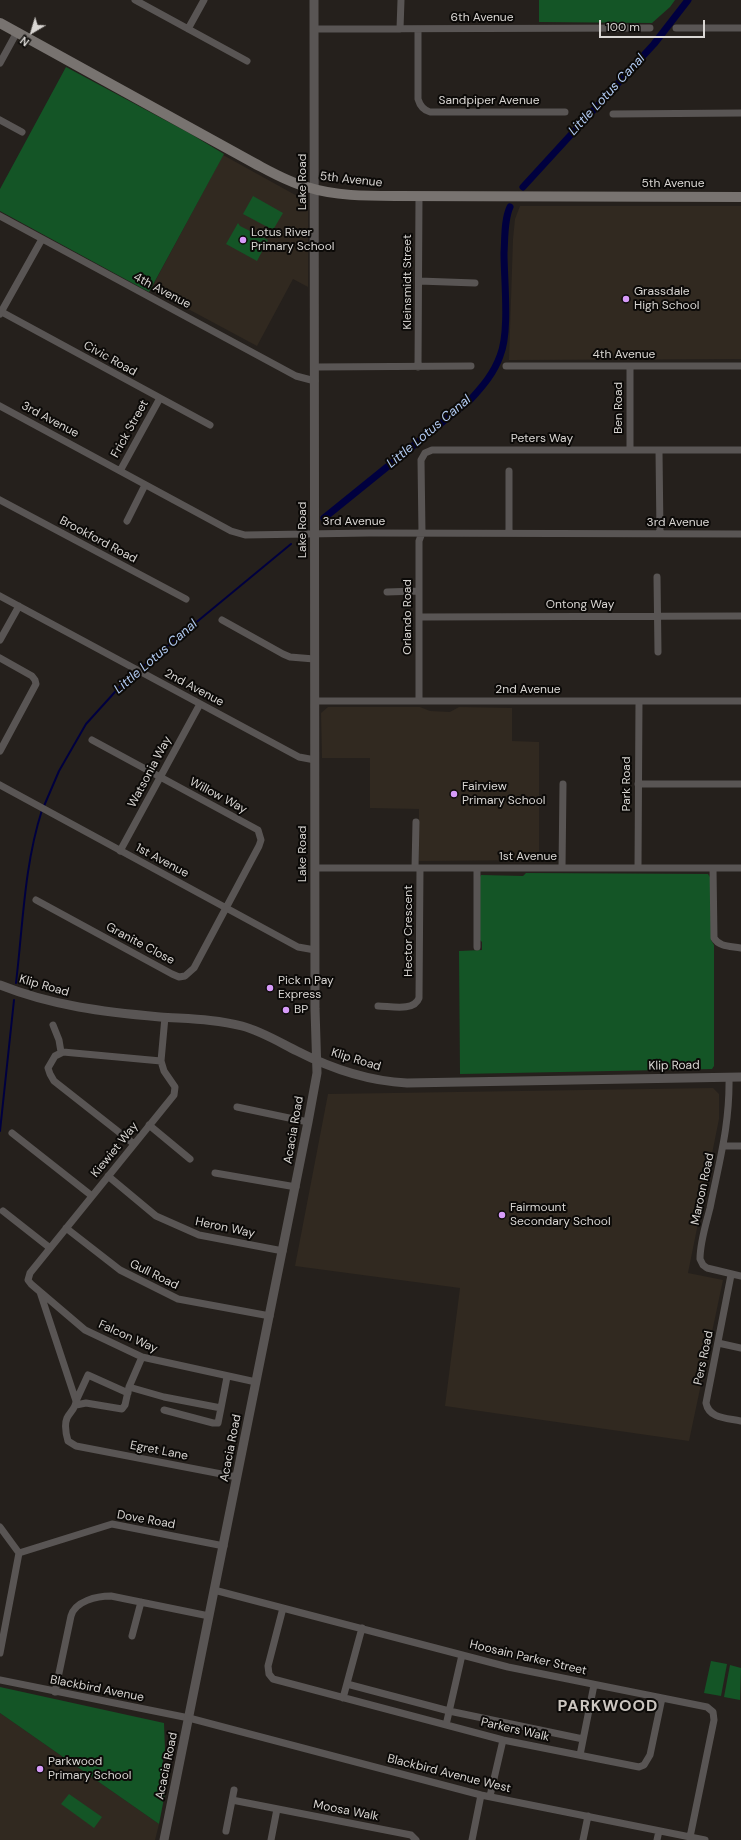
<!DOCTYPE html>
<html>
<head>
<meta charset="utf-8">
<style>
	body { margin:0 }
	#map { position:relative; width:741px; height:1840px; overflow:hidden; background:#25201c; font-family:"DM Sans",sans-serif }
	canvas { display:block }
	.north { position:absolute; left:12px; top:12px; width:40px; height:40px; -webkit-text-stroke:3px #0c0a08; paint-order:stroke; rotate:218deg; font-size:11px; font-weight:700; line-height:16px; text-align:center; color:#d9d6d3 }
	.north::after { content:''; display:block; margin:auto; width:14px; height:18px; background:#d9d6d3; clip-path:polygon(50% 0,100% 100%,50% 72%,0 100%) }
	.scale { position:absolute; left:599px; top:20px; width:106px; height:18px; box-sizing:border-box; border:2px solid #d9d6d3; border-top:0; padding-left:5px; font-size:12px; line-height:14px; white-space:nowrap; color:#d9d6d3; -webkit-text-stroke:3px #0c0a08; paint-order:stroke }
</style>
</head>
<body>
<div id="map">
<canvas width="741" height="1840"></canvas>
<div class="north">N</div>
<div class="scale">100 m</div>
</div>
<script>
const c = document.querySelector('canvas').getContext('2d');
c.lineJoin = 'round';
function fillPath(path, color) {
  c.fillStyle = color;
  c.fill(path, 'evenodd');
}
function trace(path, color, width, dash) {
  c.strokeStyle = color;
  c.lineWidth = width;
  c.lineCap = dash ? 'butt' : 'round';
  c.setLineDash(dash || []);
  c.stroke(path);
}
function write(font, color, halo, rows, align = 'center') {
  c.font = font + ' "DM Sans",sans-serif';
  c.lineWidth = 4;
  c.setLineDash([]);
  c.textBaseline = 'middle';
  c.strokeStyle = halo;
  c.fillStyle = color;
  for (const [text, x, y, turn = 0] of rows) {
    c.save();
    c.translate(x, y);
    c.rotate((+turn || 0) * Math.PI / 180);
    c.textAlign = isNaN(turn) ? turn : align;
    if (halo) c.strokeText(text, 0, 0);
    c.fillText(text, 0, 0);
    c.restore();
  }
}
const built = new Path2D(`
	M 223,155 L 308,202 L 308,287 L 293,279 L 257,346 L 151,289 Z
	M 520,206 L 741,206 L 741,359 L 509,360 L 513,239 L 515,219 Z
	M 328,707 L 420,707 L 430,711 L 450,712 L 459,707 L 512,708 L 512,741 L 539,742 L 539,860 L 419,861 L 419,809 L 370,808 L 370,758 L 322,758 L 321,713 Z
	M 713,1088 L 719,1094 L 719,1119 L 688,1273 L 723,1280 L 689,1441 L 445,1406 L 460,1288 L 295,1266 L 328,1094 Z
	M 0,1713 L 159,1824 L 155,1840 L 0,1840 Z`);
const green = new Path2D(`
	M 539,0 L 675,0 L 670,7 L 652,23 L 539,22 Z
	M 66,67 L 189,133 L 224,154 L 149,292 L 0,211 L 0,189 Z
	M 253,196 L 283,213 L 273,230 L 243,214 Z
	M 238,223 L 240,226 L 268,240 L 257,261 L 226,244 Z
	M 526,873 L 708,874 L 711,879 L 711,940 L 714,945 L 714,1066 L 712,1069 L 460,1074 L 459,951 L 482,950 L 482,942 L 479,939 L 480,877 L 481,875 L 523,876 Z
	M 711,1661 L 727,1664 L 721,1696 L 704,1693 Z
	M 730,1665 L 741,1668 L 740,1700 L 724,1697 Z
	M 0,1687 L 164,1723 L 165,1750 L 162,1766 L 170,1767 L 159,1824 L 0,1713 Z
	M 69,1794 L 102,1817 L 94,1828 L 61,1804 Z`);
const stream = new Path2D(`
	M 44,806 L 59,771 L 86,724 L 124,682 L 291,544
	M 16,983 C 23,925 24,866 42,810
	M 0,1131 L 14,1000`);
const canal = new Path2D(`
	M 523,187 L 654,44 L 688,0
	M 324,518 L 471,399 C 483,386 494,373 500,356 C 510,332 504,280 504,253 C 505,239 504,220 510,207`);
const minor = new Path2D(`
	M 135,0 L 247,61
	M 676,28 L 741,28
	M 188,29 L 204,0
	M 315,29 L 650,28
	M 400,29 L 401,0
	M 418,29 L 418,99 C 420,106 423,110 430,112 L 565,112
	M 0,63 L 17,32
	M 613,114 L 741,113
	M 0,120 L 22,132
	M 0,216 L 296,376 L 315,381
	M 419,281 L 475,283
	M 0,311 L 210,425
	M 0,314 L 42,239
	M 506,366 L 741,366
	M 630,366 L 630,449
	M 315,367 L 471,366
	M 418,367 L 419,197
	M 0,406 L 231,531 L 245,535 L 369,533 L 741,534
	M 659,451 L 660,534
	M 120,471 L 160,398
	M 509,471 L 509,533
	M 0,500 L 186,599
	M 127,521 L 145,485
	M 657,577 L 658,652
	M 387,592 L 418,591
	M 0,596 L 299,757 L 315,760
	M 420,617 L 741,616
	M 222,620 L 283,654 L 290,657 L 314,659
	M 0,640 L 19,606
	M 0,658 L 32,676 L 35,680 L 36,684 L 0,751
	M 315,701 L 741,701
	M 419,701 L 419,541 L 422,533 L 421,460 L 425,453 L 432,450 L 741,450
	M 638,784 L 741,784
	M 0,785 L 298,947 L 315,950
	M 120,851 L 200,704
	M 638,867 L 639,701
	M 315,868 L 741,868
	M 415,868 L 416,822
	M 562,868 L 563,784
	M 713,868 L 714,938 C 719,947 731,946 741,948
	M 36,900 L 172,974 L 179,977 L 185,976 L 194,968 L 259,846 L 261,840 L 258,830 L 92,740
	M 477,947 L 477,868
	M 378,1006 C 390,1006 414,1012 419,998 L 420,868
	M 165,1017 L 161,1061 L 164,1071 L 175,1087 L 174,1095 L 30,1273 L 28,1280 L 31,1284 L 85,1330 L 142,1357 L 256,1382
	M 53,1025 L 59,1040 L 61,1052
	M 729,1077 C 730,1125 719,1162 710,1208 C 706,1224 700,1242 700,1259 L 703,1265 L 707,1268 L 741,1276
	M 237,1107 L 308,1122
	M 149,1125 L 190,1159
	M 12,1133 L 92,1196
	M 134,1144 L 54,1081 L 50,1074 L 48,1068 L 55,1056 L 63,1052 L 161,1061
	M 724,1146 L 741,1146
	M 215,1173 L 296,1187
	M 108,1176 L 156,1216 L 199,1235 L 283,1251
	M 3,1211 L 50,1248
	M 66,1228 L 120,1270 L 178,1299 L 270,1316
	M 731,1275 L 706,1403 C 709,1419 728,1418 741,1421
	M 40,1292 L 76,1401 C 76,1408 70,1412 67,1418 C 64,1425 66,1434 68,1441 L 76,1446 L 237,1477
	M 718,1343 L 741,1348
	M 129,1387 L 164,1397 L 221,1408 L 227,1377
	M 76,1401 L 88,1375 L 128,1393
	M 76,1405 L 86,1403 L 122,1409 L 125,1405 L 129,1387 L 142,1357
	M 164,1410 L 213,1423 L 218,1423 L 221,1408
	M 0,1527 L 19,1553
	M 214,1590 L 508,1667 L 707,1707 L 713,1712 L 714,1720 L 690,1837
	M 283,1608 L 268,1666 L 269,1674 L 273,1679 L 503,1740 L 639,1767 L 644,1765 L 650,1755 L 662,1698
	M 132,1636 L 141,1602
	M 0,1653 L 19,1553 L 112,1524 L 224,1546
	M 0,1680 L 189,1718 L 481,1795 L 705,1840
	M 347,1684 L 449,1711 L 583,1739
	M 55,1692 L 71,1616 C 75,1601 97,1596 111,1596 L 209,1616
	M 343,1698 L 362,1628
	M 446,1725 L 462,1655
	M 580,1755 L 594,1685
	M 490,1796 L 503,1740
	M 232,1800 L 411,1835 L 416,1840
	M 226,1831 L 234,1790
	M 271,1840 L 277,1809
	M 472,1840 L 481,1795
	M 583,1840 L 588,1816
	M 657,1840 L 659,1831`);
const tertiary = new Path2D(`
	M 0,985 C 52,1006 105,1012 160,1017 C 188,1019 215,1019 242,1026 C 261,1031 279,1042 297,1051 C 332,1069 367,1081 407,1083 L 741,1077
	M 164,1840 L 308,1122 L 317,1073 L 315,1009 L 314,0`);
const secondary = new Path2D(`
	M 0,23 L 254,163 C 271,172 288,182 307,187 C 335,196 366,196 395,196 L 741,197`);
const markers = [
	[243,240,4,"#d79bf9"],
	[626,299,4,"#d79bf9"],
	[454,794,4,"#d79bf9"],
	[270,988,4,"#d79bf9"],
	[286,1010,4,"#d79bf9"],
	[502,1215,4,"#d79bf9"],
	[40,1769,4,"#d79bf9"]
];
const streetNames = [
	["6th Avenue",482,18],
	["Sandpiper Avenue",489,101],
	["5th Avenue",351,180,6],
	["Lake Road",303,182,-90],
	["5th Avenue",673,184],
	["Kleinsmidt Street",408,282,-90],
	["4th Avenue",162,291,28],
	["4th Avenue",624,355],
	["Civic Road",110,359,29],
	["Ben Road",619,408,-90],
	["3rd Avenue",50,420,28],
	["Frick Street",130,429,-61],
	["Peters Way",542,439],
	["3rd Avenue",354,522],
	["3rd Avenue",678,523],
	["Lake Road",303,530,-90],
	["Brookford Road",98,540,28],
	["Ontong Way",580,605],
	["Orlando Road",408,617,-90],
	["2nd Avenue",194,688,28],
	["2nd Avenue",528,690],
	["Watsonia Way",150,772,-62],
	["Park Road",627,784,-90],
	["Willow Way",218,796,28],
	["Lake Road",303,854,-90],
	["1st Avenue",528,857],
	["1st Avenue",162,861,28],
	["Hector Crescent",409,931,-90],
	["Granite Close",140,944,28],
	["Klip Road",44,986,16],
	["Klip Road",356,1060,17],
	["Klip Road",674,1066,-1],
	["Acacia Road",294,1130,-80],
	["Kiewiet Way",115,1150,-51],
	["Maroon Road",703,1189,-78],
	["Heron Way",225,1228,12],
	["Gull Road",154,1275,26],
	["Falcon Way",128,1337,24],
	["Pers Road",704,1358,-78],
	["Acacia Road",231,1448,-79],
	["Egret Lane",159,1451,11],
	["Dove Road",146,1520,10],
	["Hoosain Parker Street",528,1658,13],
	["Blackbird Avenue",97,1689,11],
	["Parkers Walk",515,1730,13],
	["Acacia Road",167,1766,-78],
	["Blackbird Avenue West",449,1774,14],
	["Moosa Walk",346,1811,11]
];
const poiNames = [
	["Lotus River",251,233],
	["Primary School",251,247],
	["Grassdale",634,292],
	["High School",634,306],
	["Fairview",462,787],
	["Primary School",462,801],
	["Pick n Pay",278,981],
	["Express",278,995],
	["BP",294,1010],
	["Fairmount",510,1208],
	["Secondary School",510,1222],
	["Parkwood",48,1762],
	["Primary School",48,1776]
];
const waterNames = [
	["Little Lotus Canal",607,95,-47],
	["Little Lotus Canal",429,432,-40],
	["Little Lotus Canal",156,657,-41]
];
const districtNames = [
	["PARKWOOD",608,1707]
];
fillPath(built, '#312920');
fillPath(green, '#145526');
trace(stream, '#00003f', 2);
trace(canal, '#00003f', 7);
trace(minor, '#595554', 7);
trace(tertiary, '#595554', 9);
trace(secondary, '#787370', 10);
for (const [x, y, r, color] of markers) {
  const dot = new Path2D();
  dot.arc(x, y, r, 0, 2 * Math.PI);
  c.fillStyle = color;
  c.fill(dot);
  trace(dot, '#0c0a08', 1.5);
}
write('12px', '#d9d6d3', '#0c0a08', streetNames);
write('12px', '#d9d6d3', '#0c0a08', poiNames, 'left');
write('italic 13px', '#b1caf1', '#0c0a08', waterNames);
c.letterSpacing = '1px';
write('bold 16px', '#ccc6c0', '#0c0a08', districtNames);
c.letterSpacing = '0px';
</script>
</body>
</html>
